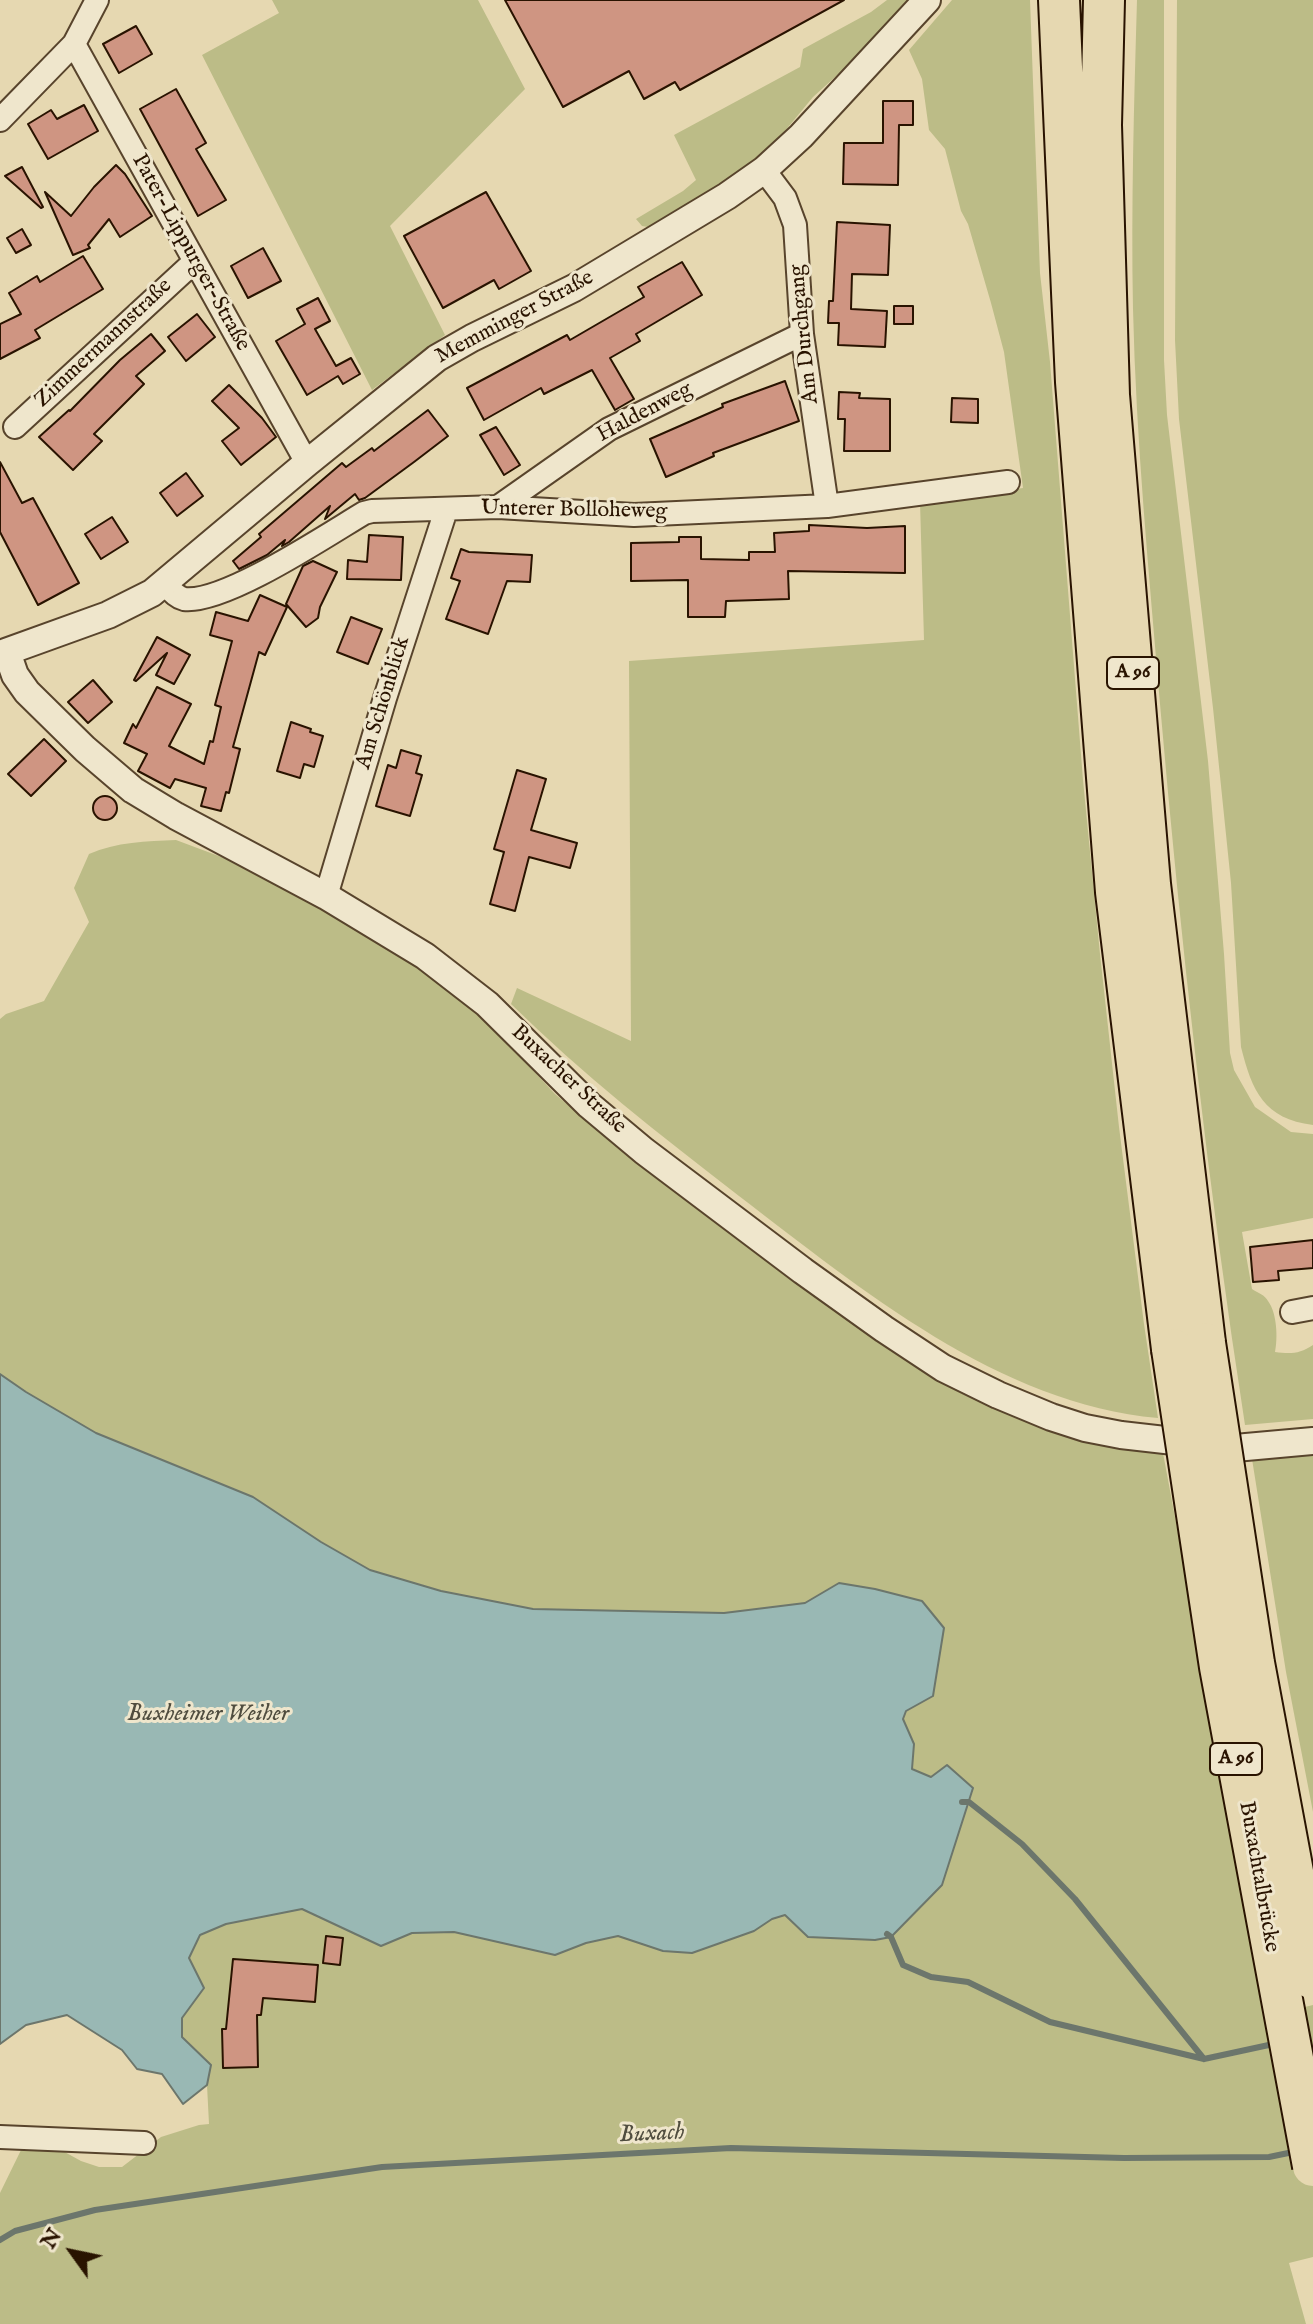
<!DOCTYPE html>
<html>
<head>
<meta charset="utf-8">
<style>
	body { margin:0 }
	#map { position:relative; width:1313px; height:2324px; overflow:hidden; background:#e6d8b1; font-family:"IM FELL English",serif }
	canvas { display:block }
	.north { position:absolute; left:32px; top:2212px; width:80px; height:80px; -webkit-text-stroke:6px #efe6cc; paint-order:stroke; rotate:303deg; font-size:22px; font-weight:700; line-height:32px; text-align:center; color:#291300 }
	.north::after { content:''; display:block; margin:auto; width:28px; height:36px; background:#291300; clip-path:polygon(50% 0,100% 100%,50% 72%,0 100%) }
</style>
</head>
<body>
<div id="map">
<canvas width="1313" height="2324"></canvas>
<div class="north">N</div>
</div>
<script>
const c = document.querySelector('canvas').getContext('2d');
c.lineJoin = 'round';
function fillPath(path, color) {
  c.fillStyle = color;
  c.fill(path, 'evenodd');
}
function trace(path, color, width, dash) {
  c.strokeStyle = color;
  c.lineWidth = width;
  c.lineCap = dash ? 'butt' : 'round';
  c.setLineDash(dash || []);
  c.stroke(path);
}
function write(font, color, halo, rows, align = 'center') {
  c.font = font + ' "IM FELL English",serif';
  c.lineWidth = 6;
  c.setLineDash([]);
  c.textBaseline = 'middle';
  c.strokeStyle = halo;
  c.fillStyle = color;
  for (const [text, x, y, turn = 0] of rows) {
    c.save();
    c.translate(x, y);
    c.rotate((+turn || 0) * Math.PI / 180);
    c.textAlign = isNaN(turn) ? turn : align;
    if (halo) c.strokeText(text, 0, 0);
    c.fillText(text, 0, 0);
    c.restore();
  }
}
const green = new Path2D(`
	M 272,0 L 478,0 L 525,89 L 390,226 L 445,335 L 372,390 L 202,55 L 279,13 Z
	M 887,0 L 907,0 L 855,59 L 813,97 L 775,143 L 734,179 L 654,228 L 642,226 L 636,219 L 683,191 L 696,180 L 674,135 L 800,67 L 803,49 L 871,12 Z
	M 952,0 L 1030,0 L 1040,273 L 1050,362 L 1083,780 L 1100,954 L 1119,1127 L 1144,1324 L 1158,1418 C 999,1404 861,1289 739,1196 C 660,1135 582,1074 511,1004 L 517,988 L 631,1041 L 629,661 L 924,640 L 920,502 L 1023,488 L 1004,352 L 991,303 L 968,224 L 961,211 L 945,149 L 929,130 L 922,79 L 909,50 Z
	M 1137,0 L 1164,0 L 1164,360 L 1167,415 L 1208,761 L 1224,954 L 1230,1053 L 1234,1070 L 1255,1107 L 1291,1132 L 1313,1134 L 1313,1218 L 1242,1232 L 1252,1289 C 1258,1293 1265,1295 1268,1301 C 1277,1313 1278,1338 1275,1352 C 1290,1354 1300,1354 1313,1345 L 1313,1419 L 1245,1425 C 1208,1186 1181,945 1160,704 C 1149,573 1136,441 1133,309 C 1131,206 1134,103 1137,0 Z
	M 1177,0 L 1313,0 L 1313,1125 C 1264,1119 1252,1091 1241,1047 L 1231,883 L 1213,708 L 1179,419 L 1175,340 Z
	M 176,840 L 240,864 L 308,898 L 431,974 L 486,1020 L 555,1094 L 607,1138 L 778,1269 L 918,1368 L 961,1393 L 1020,1419 L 1067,1435 L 1163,1453 L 1268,2016 L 1313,2005 L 1313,2257 L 1289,2263 L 1306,2324 L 0,2324 L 0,2193 L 22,2148 L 61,2150 L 81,2161 L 99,2167 L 122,2167 L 161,2137 L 199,2125 L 209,2124 L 207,2085 L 211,2065 L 182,2038 L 182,2018 L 204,1988 L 189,1958 L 200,1935 L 226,1924 L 303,1909 L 381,1946 L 412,1933 L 454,1932 L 555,1955 L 586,1943 L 618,1936 L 663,1951 L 754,1931 L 772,1919 L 785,1915 L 808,1937 L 875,1940 L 891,1937 L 942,1885 L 973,1788 L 931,1777 L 912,1769 L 914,1744 L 903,1720 L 922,1601 L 875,1589 L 839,1583 L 805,1603 L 724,1613 L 533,1609 L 441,1591 L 370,1570 L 321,1542 L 96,1433 L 26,1392 L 0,1374 L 0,1019 L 6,1014 L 44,1001 L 89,922 L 74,888 L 89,854 C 116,842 147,841 176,840 Z
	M 1313,1453 L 1313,1812 L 1286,1672 L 1252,1459 Z`);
const water = new Path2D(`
	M 0,1374 L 26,1392 L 96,1433 L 253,1497 L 321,1542 L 370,1570 L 441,1591 L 533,1609 L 724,1613 L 805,1603 L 839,1583 L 875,1589 L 922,1601 L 944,1628 L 933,1696 L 906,1711 L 903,1719 L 914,1744 L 912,1769 L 931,1777 L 947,1765 L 973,1788 L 942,1885 L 891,1937 L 875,1940 L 808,1937 L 785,1915 L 772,1919 L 754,1931 L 692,1953 L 663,1951 L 618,1936 L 586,1943 L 555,1955 L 454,1932 L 412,1933 L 381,1946 L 302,1909 L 226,1924 L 200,1935 L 189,1958 L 204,1988 L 182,2018 L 182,2037 L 211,2065 L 207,2085 L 183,2104 L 162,2074 L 137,2069 L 122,2050 L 67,2015 L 26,2025 L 0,2044 Z`);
const stream = new Path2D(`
	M 962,1802 L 969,1802 L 1022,1844 L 1075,1899 L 1204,2059
	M 887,1934 L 891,1937 L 903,1965 L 931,1977 L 968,1982 L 1050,2022 L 1204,2059 L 1278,2043
	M 0,2240 L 15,2231 L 95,2210 L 382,2167 L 731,2148 L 1124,2158 L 1269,2157 L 1298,2151`);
const building = new Path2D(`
	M 505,0 L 844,0 L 680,90 L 675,82 L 644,99 L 629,71 L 563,107 Z
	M 136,26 L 152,54 L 119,73 L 103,44 Z
	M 176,89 L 206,143 L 196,149 L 226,200 L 198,216 L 140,109 Z
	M 883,101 L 913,101 L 913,125 L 899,125 L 898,185 L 843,184 L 844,143 L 883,143 Z
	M 84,105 L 98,131 L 48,159 L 28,124 L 51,110 L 57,119 Z
	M 116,165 L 125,174 L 152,216 L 120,237 L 109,219 L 88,245 L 90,248 L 73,255 L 45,192 L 71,216 L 94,187 Z
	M 22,167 L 43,207 L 41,208 L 5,176 Z
	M 486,192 L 531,271 L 499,289 L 494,280 L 443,308 L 404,236 Z
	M 837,222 L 890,225 L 888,275 L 852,274 L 851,309 L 887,311 L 885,347 L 838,345 L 839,323 L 828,323 L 829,301 L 833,301 Z
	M 22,229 L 31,245 L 16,253 L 7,238 Z
	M 263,248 L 281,281 L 248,298 L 231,266 Z
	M 83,256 L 103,289 L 35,330 L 40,338 L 0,359 L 0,324 L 21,314 L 9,293 L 37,276 L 40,282 Z
	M 682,262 L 702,295 L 636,334 L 640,341 L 610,358 L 634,399 L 615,410 L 592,370 L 544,394 L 541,388 L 484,420 L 467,388 L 567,335 L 570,340 L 644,297 L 638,287 Z
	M 318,298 L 330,321 L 315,329 L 336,366 L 351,358 L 360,374 L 343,384 L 338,376 L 307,395 L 276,341 L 305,324 L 297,309 Z
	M 894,306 L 913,306 L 913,324 L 894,324 Z
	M 197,314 L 215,337 L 186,361 L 168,337 Z
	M 151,334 L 165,351 L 136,376 L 144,384 L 94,434 L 102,441 L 73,470 L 39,437 L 69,410 L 70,411 L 120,360 Z
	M 785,381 L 799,421 L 713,453 L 714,456 L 666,477 L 650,439 L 723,407 L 722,404 Z
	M 229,385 L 262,418 L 276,437 L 241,465 L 222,441 L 239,428 L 212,401 Z
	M 839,392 L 860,393 L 859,398 L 890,399 L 890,451 L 844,451 L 845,419 L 838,419 Z
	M 952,398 L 978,399 L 978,423 L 951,422 Z
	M 428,410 L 448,436 L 414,462 L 365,498 L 359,500 L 355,494 L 325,519 L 330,506 L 289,542 L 282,546 L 285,540 L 267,555 L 239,569 L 233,561 L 261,537 L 259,534 L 342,463 L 346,467 L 372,448 L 374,451 Z
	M 496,427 L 520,465 L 504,475 L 480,435 Z
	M 0,462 L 22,503 L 33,498 L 79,583 L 38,605 L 0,532 Z
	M 186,473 L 203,496 L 177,516 L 160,493 Z
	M 112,517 L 128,542 L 101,559 L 85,534 Z
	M 809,525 L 867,528 L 905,526 L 905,573 L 788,571 L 789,599 L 726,601 L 725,617 L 688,617 L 688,580 L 631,581 L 631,543 L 679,542 L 679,537 L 701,537 L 701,559 L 749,560 L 749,552 L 775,552 L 774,533 L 809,531 Z
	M 369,535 L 403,537 L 401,580 L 347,579 L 348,560 L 367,562 Z
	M 461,549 L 469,552 L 532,555 L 530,582 L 507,581 L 488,634 L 446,619 L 460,581 L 451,578 Z
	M 313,561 L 337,572 L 320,607 L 318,618 L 306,627 L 286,604 L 303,566 Z
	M 260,595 L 287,607 L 265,655 L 259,652 L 233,747 L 240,749 L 229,793 L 226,792 L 221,811 L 201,806 L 206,788 L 175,779 L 170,788 L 138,771 L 147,754 L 124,743 L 133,724 L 136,728 L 157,687 L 191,704 L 169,746 L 204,764 L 210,741 L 213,742 L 221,707 L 215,705 L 232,641 L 210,635 L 216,612 L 248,621 Z
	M 351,617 L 382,629 L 368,664 L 337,652 Z
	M 157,637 L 190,655 L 174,684 L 156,675 L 167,653 L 136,681 L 134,680 Z
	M 93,680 L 112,702 L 88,723 L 68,702 Z
	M 291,722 L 311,729 L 310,732 L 323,736 L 314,767 L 304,764 L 300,778 L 277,771 Z
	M 44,739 L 66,761 L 31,796 L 8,774 Z
	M 401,750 L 421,756 L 416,773 L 422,775 L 410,816 L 376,806 L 388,765 L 396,768 Z
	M 517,770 L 546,779 L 531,830 L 577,843 L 570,868 L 529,857 L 515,911 L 490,904 L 504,852 L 494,849 Z
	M93 808a12 12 0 1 1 24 0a12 12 0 1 1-24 0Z
	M 1313,1240 L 1313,1268 L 1278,1271 L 1279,1280 L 1253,1282 L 1250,1247 Z
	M 326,1936 L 343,1938 L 340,1965 L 323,1963 Z
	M 233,1959 L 318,1965 L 315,2002 L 263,1998 L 261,2015 L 257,2015 L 258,2067 L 223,2068 L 222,2029 L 226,2029 Z`);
const minor = new Path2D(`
	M 74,44 L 307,463
	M 0,120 L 74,44 L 97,0
	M 764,170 L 785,198 L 795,225 L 802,334 L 827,506
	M 15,427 L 194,262
	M 498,507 L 609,429 L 802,334
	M 165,584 C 171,590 176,597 184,599 C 224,604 327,535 364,513 L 372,511 L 498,507 L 634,515 L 827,506 L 1008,482
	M 326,896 L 385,698 L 446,510
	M 1292,1312 L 1313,1308
	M 0,2137 L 144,2143`);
const tertiary = new Path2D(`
	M 7,652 L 15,675 L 27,692 L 85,749 L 133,790 L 176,816 L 326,896 L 425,956 L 487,1004 L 589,1105 L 644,1151 L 803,1271 L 884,1329 L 943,1368 L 998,1395 L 1051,1417 L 1085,1428 L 1121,1435 L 1235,1448 L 1313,1441
	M 0,654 L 108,615 L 152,593 L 307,463 L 437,358 L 472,338 L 574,288 L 727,196 L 764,170 L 801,136 L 927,0`);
const motorway = new Path2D(`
	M 1059,0 L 1076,382 L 1116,892 L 1172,1349
	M 1104,0 L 1101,125 L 1109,395 L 1150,884 L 1205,1343`);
const motorwayBridge = new Path2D(`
	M 1205,1343 L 1254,1663 L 1313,1979
	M 1172,1349 L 1220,1667 L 1313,2166`);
const shields = [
	[1133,673,52],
	[1236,1759,52]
];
const shieldNames = [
	["A 96",1133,673],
	["A 96",1236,1759]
];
const streetNames = [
	["Pater-Lippurger-Straße",190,253,61],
	["Memminger Straße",515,318,-28],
	["Am Durchgang",805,334,-96],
	["Zimmermannstraße",104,344,-43],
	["Haldenweg",645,413,-28],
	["Unterer Bolloheweg",574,511,1],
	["Am Schönblick",384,703,-73],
	["Buxacher Straße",568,1080,43],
	["Buxachtalbrücke",1258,1877,80]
];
const waterNames = [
	["Buxheimer Weiher",208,1715],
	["Buxach",652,2135,-3]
];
fillPath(green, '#bcbc87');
fillPath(water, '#99b8b4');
trace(water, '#6c766c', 2);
trace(stream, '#6c766c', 6);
fillPath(building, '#cf9582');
trace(building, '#291300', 2);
trace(minor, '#58442c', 26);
trace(tertiary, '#58442c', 30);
trace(motorway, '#291300', 44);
trace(minor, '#efe6cc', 22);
trace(tertiary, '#efe6cc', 26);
trace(motorway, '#e6d8b1', 40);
trace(motorwayBridge, '#291300', 44, []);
trace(motorwayBridge, '#e6d8b1', 40);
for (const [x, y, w] of shields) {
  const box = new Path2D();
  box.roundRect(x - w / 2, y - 16, w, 32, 6);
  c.fillStyle = '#efe6cc';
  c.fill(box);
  trace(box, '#291300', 2);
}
write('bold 20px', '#291300', null, shieldNames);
write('22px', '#291300', '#efe6cc', streetNames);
write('italic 24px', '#504d3f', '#efe6cc', waterNames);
</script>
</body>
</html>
